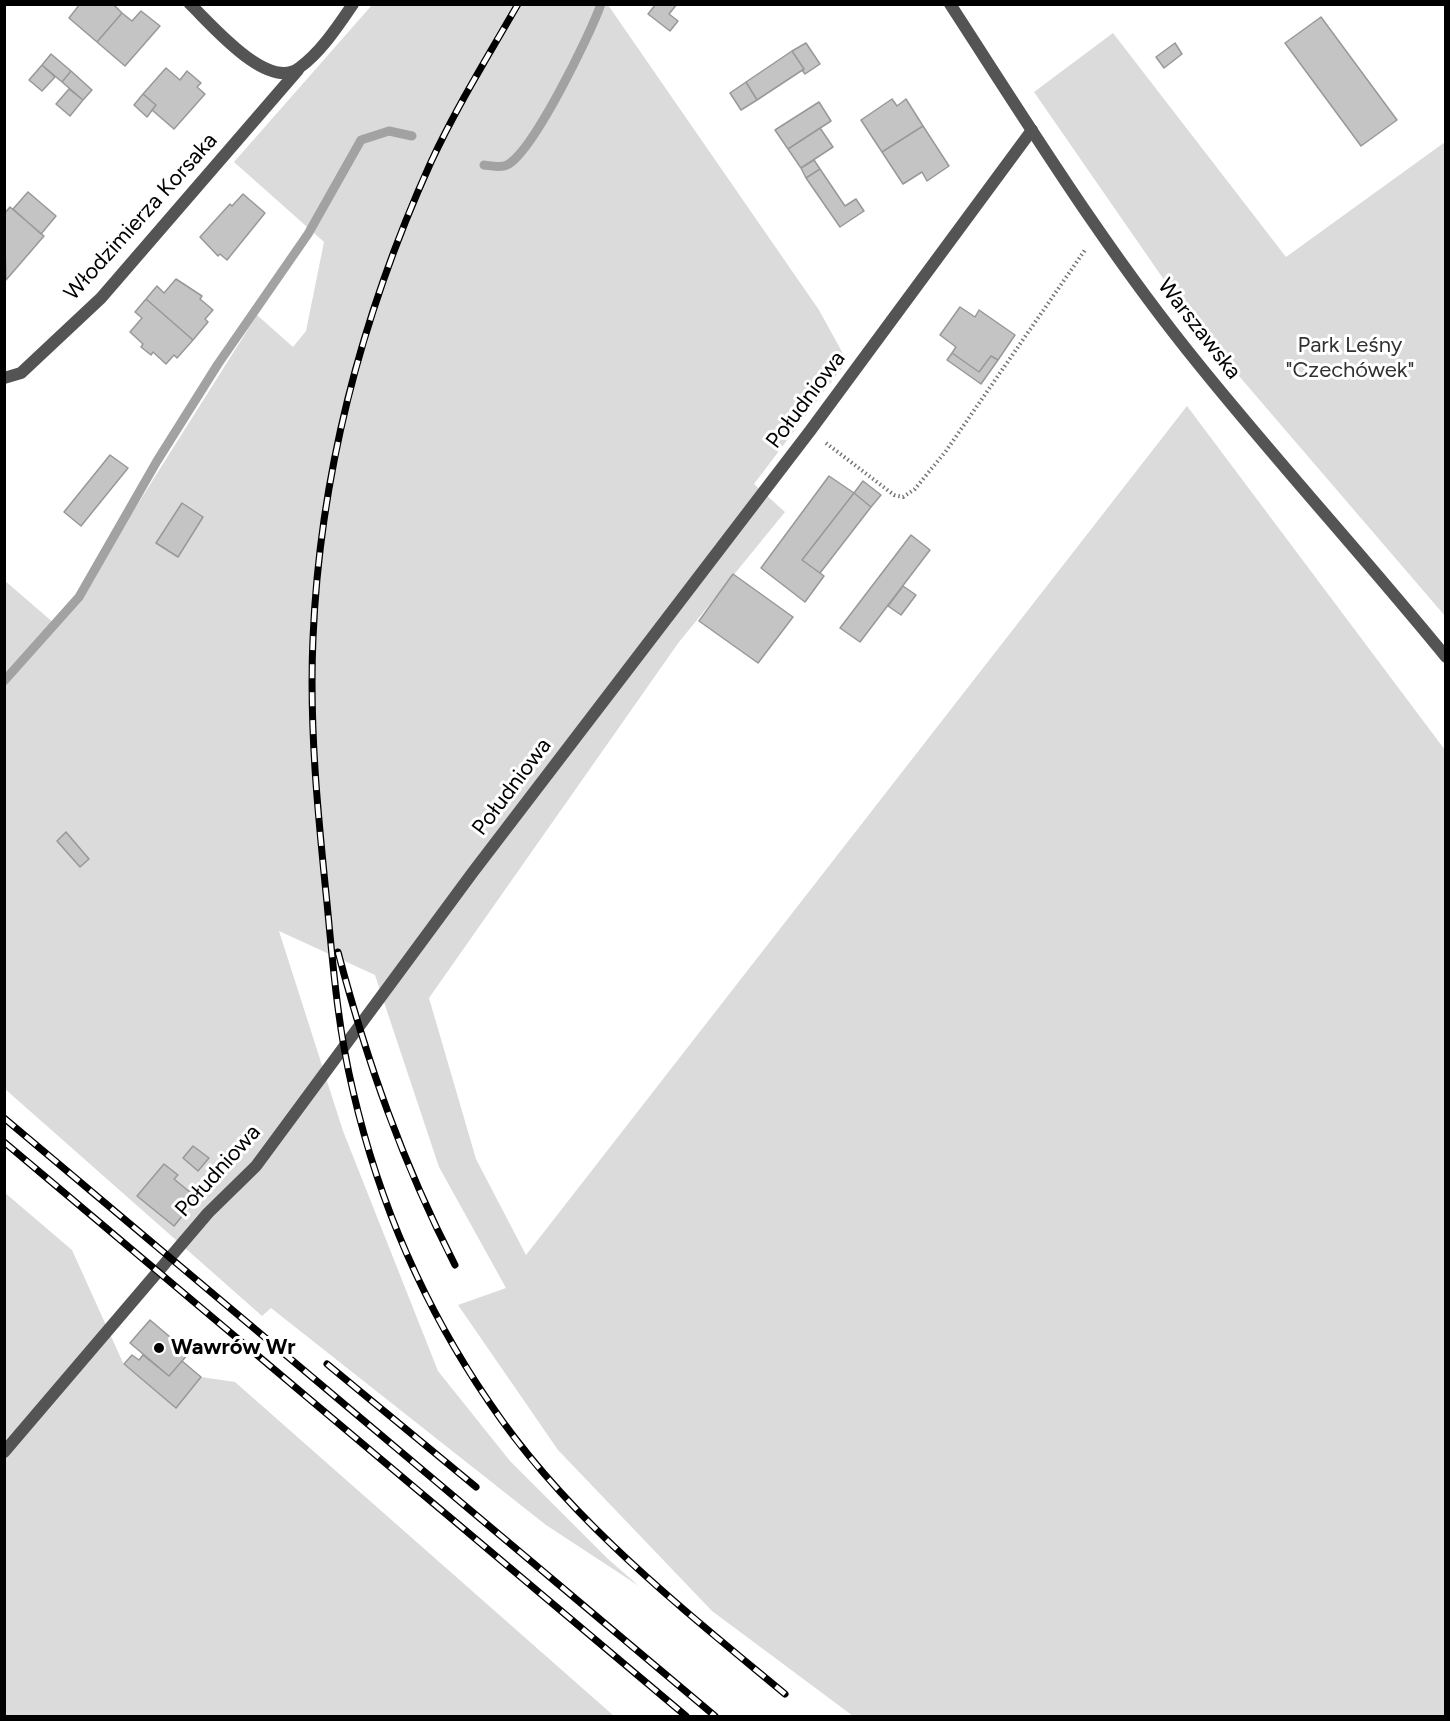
<!DOCTYPE html>
<html>
<head>
<meta charset="utf-8">
<style>
	body { margin:0 }
	#map { position:relative; width:1450px; height:1721px; overflow:hidden; background:#fff; font-family:Figtree,sans-serif }
	canvas { display:block }
	.frame { position:absolute; inset:0; border:6px solid #000; pointer-events:none }
</style>
</head>
<body>
<div id="map">
<canvas width="1450" height="1721"></canvas>
<div class="frame"></div>
</div>
<script>
const c = document.querySelector('canvas').getContext('2d');
c.lineJoin = 'round';
function fillPath(path, color) {
  c.fillStyle = color;
  c.fill(path, 'evenodd');
}
function trace(path, color, width, dash) {
  c.strokeStyle = color;
  c.lineWidth = width;
  c.lineCap = dash ? 'butt' : 'round';
  c.setLineDash(dash || []);
  c.stroke(path);
}
function write(font, color, halo, rows, align = 'center') {
  c.font = font + ' Figtree,sans-serif';
  c.lineWidth = 6;
  c.setLineDash([]);
  c.textBaseline = 'middle';
  c.strokeStyle = halo;
  c.fillStyle = color;
  for (const [text, x, y, turn = 0] of rows) {
    c.save();
    c.translate(x, y);
    c.rotate((+turn || 0) * Math.PI / 180);
    c.textAlign = isNaN(turn) ? turn : align;
    if (halo) c.strokeText(text, 0, 0);
    c.fillText(text, 0, 0);
    c.restore();
  }
}
const green = new Path2D(`
	M 372,5 L 608,5 L 819,310 L 847,361 L 754,484 L 785,512 L 679,642 L 429,998 L 476,1159 L 526,1255 L 1187,406 L 1445,750 L 1445,1716 L 853,1716 L 712,1611 L 558,1450 L 458,1305 L 506,1288 L 439,1167 L 375,975 L 279,931 L 343,1131 L 438,1371 L 510,1461 L 608,1559 L 639,1586 L 546,1525 L 271,1308 L 262,1316 L 5,1089 L 4,580 L 55,624 L 79,597 L 257,315 L 293,347 L 306,331 L 324,242 L 234,162 Z
	M 1113,33 L 1286,257 L 1445,142 L 1445,616 L 1196,326 L 1034,92 Z
	M 4,1192 L 72,1250 L 124,1365 L 176,1408 L 201,1377 L 235,1382 L 614,1716 L 5,1716 Z`);
const stream = new Path2D(`
	M 484,165 C 491,166 501,168 507,165 C 533,152 590,35 601,4
	M 4,681 L 79,597 L 157,461 L 218,364 L 308,234 L 361,140 L 389,131 L 412,136`);
const building = new Path2D(`
	M 80,4 L 113,4 L 122,13 L 97,42 L 69,18 Z
	M 656,4 L 677,4 L 669,14 L 678,21 L 670,31 L 648,14 Z
	M 141,11 L 160,26 L 125,66 L 97,42 L 122,13 L 132,21 Z
	M 1321,17 L 1397,120 L 1361,146 L 1285,43 Z
	M 806,43 L 820,64 L 805,74 L 802,70 L 804,69 L 792,51 Z
	M 1175,43 L 1182,54 L 1164,68 L 1156,57 Z
	M 792,51 L 804,69 L 757,100 L 746,82 Z
	M 51,54 L 71,71 L 62,82 L 42,65 Z
	M 42,65 L 55,77 L 42,91 L 29,80 Z
	M 166,68 L 180,80 L 187,71 L 201,83 L 197,87 L 205,94 L 174,129 L 152,110 L 156,105 L 143,94 Z
	M 71,71 L 92,90 L 83,100 L 62,82 Z
	M 746,82 L 757,100 L 741,110 L 730,93 Z
	M 69,89 L 83,100 L 70,116 L 56,104 Z
	M 143,94 L 156,105 L 147,117 L 134,105 Z
	M 892,99 L 897,106 L 906,99 L 923,126 L 882,152 L 861,120 Z
	M 819,102 L 831,121 L 788,149 L 775,130 Z
	M 923,126 L 949,166 L 927,181 L 922,172 L 903,184 L 882,152 Z
	M 820,128 L 833,147 L 801,168 L 788,149 Z
	M 814,160 L 820,169 L 806,178 L 801,168 Z
	M 820,169 L 845,206 L 856,199 L 864,211 L 840,227 L 806,178 Z
	M 28,192 L 56,216 L 41,234 L 13,209 Z
	M 243,194 L 265,213 L 227,260 L 220,254 L 218,256 L 200,237 L 230,204 L 232,206 Z
	M 10,207 L 44,236 L 6,280 L 4,214 Z
	M 176,279 L 202,296 L 200,299 L 213,310 L 205,319 L 208,322 L 193,340 L 146,299 L 157,286 L 164,293 Z
	M 146,299 L 193,340 L 177,358 L 174,355 L 166,364 L 153,352 L 151,355 L 141,347 L 143,344 L 130,332 L 142,318 L 135,312 Z
	M 960,307 L 975,317 L 979,310 L 1015,335 L 998,360 L 991,356 L 979,372 L 952,353 L 956,347 L 940,335 Z
	M 952,353 L 979,372 L 991,356 L 998,360 L 981,384 L 947,360 Z
	M 110,455 L 128,468 L 81,526 L 64,512 Z
	M 829,476 L 854,493 L 802,560 L 824,576 L 805,602 L 761,568 Z
	M 863,481 L 881,495 L 871,507 L 854,493 Z
	M 854,493 L 871,507 L 820,573 L 802,560 Z
	M 182,503 L 203,517 L 178,557 L 156,543 Z
	M 911,535 L 930,550 L 860,642 L 840,628 Z
	M 733,574 L 793,617 L 758,663 L 699,621 Z
	M 903,586 L 916,595 L 901,615 L 888,606 Z
	M 66,832 L 89,859 L 80,867 L 57,841 Z
	M 193,1146 L 209,1158 L 198,1171 L 183,1158 Z
	M 164,1164 L 178,1175 L 174,1179 L 197,1198 L 174,1226 L 137,1196 Z
	M 150,1320 L 189,1353 L 169,1376 L 130,1343 Z
	M 132,1355 L 139,1360 L 143,1355 L 169,1376 L 182,1361 L 201,1377 L 176,1408 L 124,1364 Z`);
const path = new Path2D(`
	M 826,443 L 894,495 L 903,497 L 915,489 L 946,451 L 1085,250`);
const service = new Path2D(`
	M 4,378 L 21,373 L 101,298 L 298,70`);
const minor = new Path2D(`
	M 190,4 C 211,24 268,92 299,68 C 321,52 338,26 353,4
	M 4,1452 L 208,1213 L 256,1166 L 473,872 L 810,431 L 1032,130`);
const tertiary = new Path2D(`
	M 950,4 C 1030,127 1107,252 1200,366 C 1280,465 1366,559 1446,657`);
const rail = new Path2D(`
	M 518,4 C 488,56 456,108 431,162 C 363,312 320,473 313,638 C 309,727 318,815 327,903 C 333,966 338,1029 353,1091 C 379,1203 424,1307 489,1402 C 567,1518 678,1605 785,1694
	M 338,952 C 368,1065 402,1161 455,1265
	M 4,1118 L 715,1716
	M 4,1142 L 686,1716
	M 327,1364 L 476,1487`);
const markers = [
	[159,1348,6,"#000"]
];
const streetNames = [
	["Włodzimierza Korsaka",141,217,-48],
	["Warszawska",1199,329,52],
	["Południowa",806,400,-53],
	["Południowa",512,787,-53],
	["Południowa",218,1171,-48]
];
const parkNames = [
	["Park Leśny",1350,346],
	["\"Czechówek\"",1350,371]
];
const poiNames = [
	["Wawrów Wr",171,1348]
];
fillPath(green, '#dbdbdb');
trace(stream, '#a2a2a2', 9);
fillPath(building, '#c4c4c4');
trace(building, '#989898', 1.5);
trace(path, '#767676', 4, [1.5, 3]);
trace(service, '#545454', 12);
trace(minor, '#545454', 12);
trace(tertiary, '#545454', 12);
trace(rail, '#000', 7);
trace(rail, '#fff', 4.5, [14]);
for (const [x, y, r, color] of markers) {
  const dot = new Path2D();
  dot.arc(x, y, r, 0, 2 * Math.PI);
  c.fillStyle = color;
  c.fill(dot);
  trace(dot, '#fff', 2);
}
write('22px', '#000', '#fff', streetNames);
write('22px', '#323232', '#fff', parkNames);
write('bold 22px', '#000', '#fff', poiNames, 'left');
</script>
</body>
</html>
